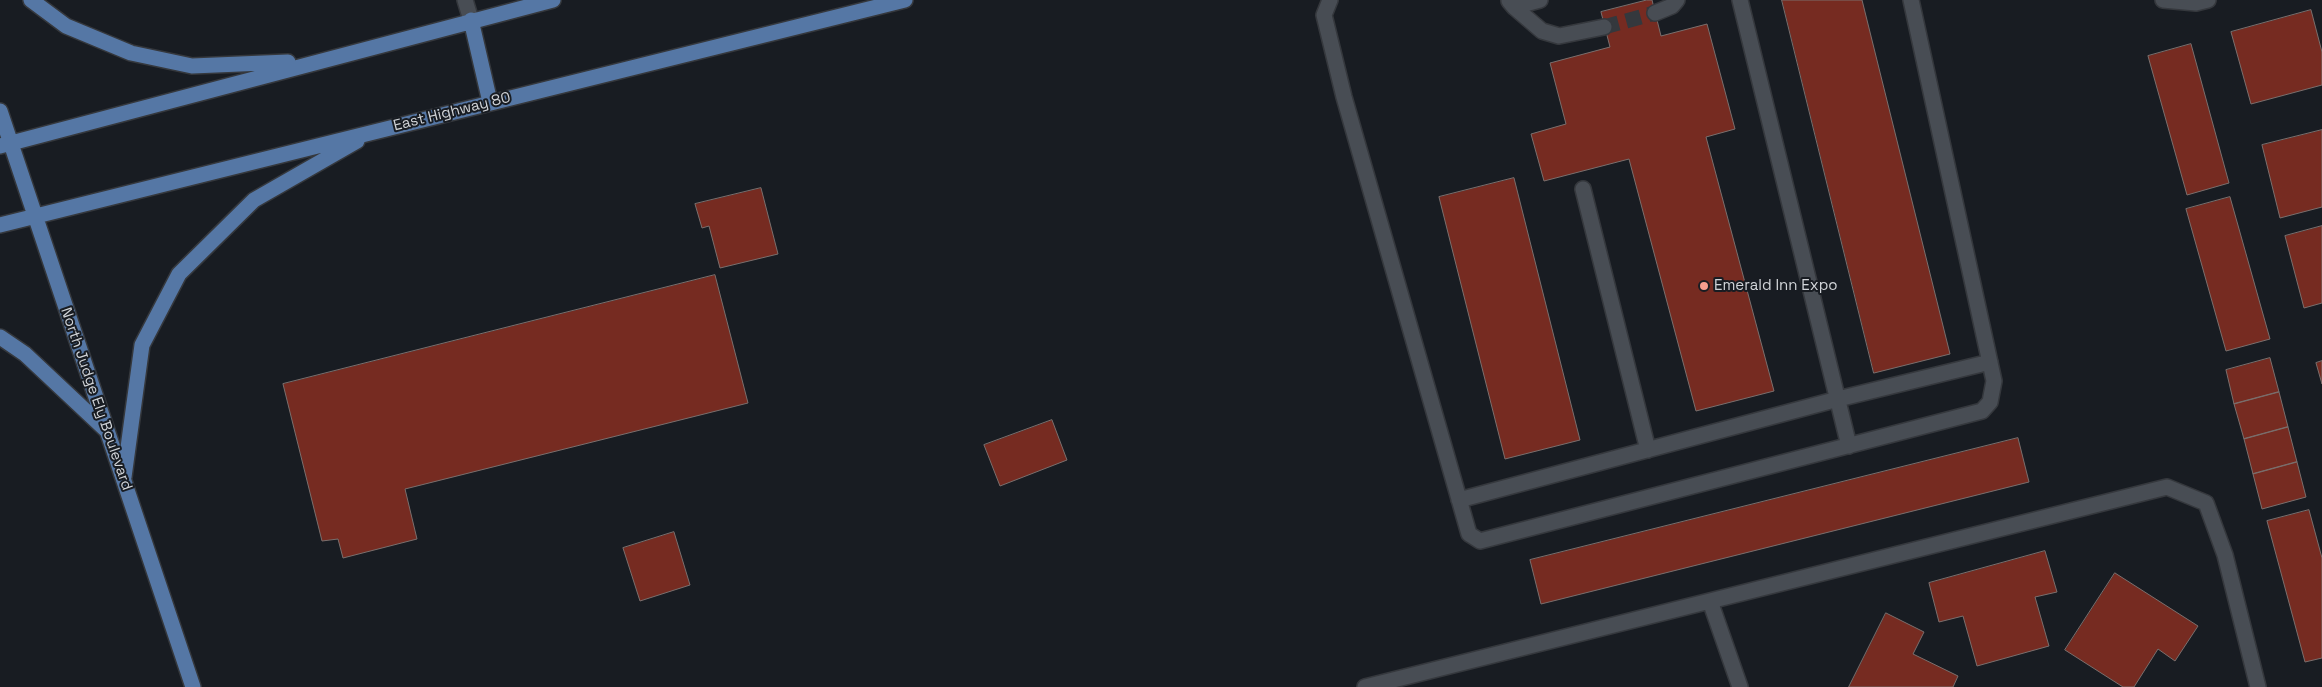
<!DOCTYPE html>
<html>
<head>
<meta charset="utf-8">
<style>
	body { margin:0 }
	canvas { display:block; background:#181c22 }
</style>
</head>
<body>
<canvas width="2322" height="687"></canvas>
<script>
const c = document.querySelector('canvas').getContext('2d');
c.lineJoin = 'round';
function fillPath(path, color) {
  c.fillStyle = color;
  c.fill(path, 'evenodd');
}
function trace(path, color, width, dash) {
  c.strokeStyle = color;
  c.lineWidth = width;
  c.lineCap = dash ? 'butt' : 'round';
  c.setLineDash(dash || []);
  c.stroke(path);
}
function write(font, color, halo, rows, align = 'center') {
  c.font = font + ' "Space Grotesk",sans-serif';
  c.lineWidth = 4;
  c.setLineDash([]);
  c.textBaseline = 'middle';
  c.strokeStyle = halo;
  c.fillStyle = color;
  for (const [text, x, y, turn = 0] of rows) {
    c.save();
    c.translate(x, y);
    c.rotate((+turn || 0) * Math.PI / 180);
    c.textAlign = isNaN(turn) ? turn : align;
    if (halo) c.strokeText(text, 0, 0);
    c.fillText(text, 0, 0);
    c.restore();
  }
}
const building = new Path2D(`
	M 1647,0 L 1652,0 L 1661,36 L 1707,24 L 1735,129 L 1706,137 L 1774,391 L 1696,411 L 1629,159 L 1544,181 L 1531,134 L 1566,124 L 1550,63 L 1610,47 L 1601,12 Z
	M 1782,0 L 1862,0 L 1950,354 L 1874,373 Z
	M 2311,10 L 2322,52 L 2322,85 L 2251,104 L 2231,32 Z
	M 2191,44 L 2229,183 L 2187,195 L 2148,56 Z
	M 2322,130 L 2322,207 L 2280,218 L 2262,145 Z
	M 1514,178 L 1580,440 L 1505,459 L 1439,197 Z
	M 761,188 L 778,254 L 720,268 L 709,226 L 702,228 L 695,204 Z
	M 2230,197 L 2270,339 L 2226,351 L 2186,209 Z
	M 2322,226 L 2322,303 L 2304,308 L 2285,236 Z
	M 715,275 L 748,403 L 405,489 L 417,539 L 343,558 L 338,539 L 322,541 L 283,384 Z
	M 2270,358 L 2279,392 L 2234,404 L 2226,370 Z
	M 2322,361 L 2322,384 L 2316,363 Z
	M 2279,392 L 2288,427 L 2244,439 L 2234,404 Z
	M 1052,420 L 1067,460 L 1000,486 L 984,445 Z
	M 2288,427 L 2297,462 L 2253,474 L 2244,439 Z
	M 2018,438 L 2029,482 L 1541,604 L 1530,560 Z
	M 2297,462 L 2306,497 L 2262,509 L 2253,474 Z
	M 2309,510 L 2322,558 L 2322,658 L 2305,662 L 2267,521 Z
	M 674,532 L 690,585 L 640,601 L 623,548 Z
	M 2045,551 L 2057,592 L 2035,597 L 2049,646 L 1977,666 L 1963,616 L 1939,622 L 1929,583 Z
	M 2115,573 L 2198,626 L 2175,661 L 2158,649 L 2134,687 L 2123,687 L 2065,650 Z
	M 1886,613 L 1924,632 L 1913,654 L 1958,676 L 1953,687 L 1849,687 Z`);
const minorTunnel = new Path2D(`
	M 1604,27 L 1655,13`);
const minor = new Path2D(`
	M 465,0 L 471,20
	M 1330,0 L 1324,15 L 1344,97 L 1469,534 L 1480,541 L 1982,411 L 1990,402 L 1994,381 L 1911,0
	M 1740,0 L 1849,446
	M 2163,0 L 2196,3 L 2208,0
	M 1509,1 L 1514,7 L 1540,0
	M 1514,7 L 1542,31 L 1559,36 L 1604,27
	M 1655,13 L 1672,6 L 1677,0
	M 1583,189 L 1648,450
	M 1459,500 L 1838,399 L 1990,362
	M 1710,601 L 1740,687
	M 1365,687 L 2167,487 L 2206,503 L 2225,555 L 2258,687`);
const major = new Path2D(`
	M 31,0 L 66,26 L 131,53 L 192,66 L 288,62
	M 471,20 L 490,102
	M 0,111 L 193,687
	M 0,146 L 553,0
	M 0,225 L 905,0
	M 0,337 L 25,354 L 106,430
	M 124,477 L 142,345 L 179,274 L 254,200 L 357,141`);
const markers = [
	[1704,286,5,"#f59d8e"]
];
const streetNames = [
	["East Highway 80",452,112,-14],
	["North Judge Ely Boulevard",96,399,71]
];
const poiNames = [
	["Emerald Inn Expo",1714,286]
];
fillPath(building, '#762b21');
trace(building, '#7a6f6d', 1);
trace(minorTunnel, '#34383d', 15, [15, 8]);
trace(minor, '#35383d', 18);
trace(major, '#35383d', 18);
trace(minor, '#484d54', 15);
trace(major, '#5577a5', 15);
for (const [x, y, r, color] of markers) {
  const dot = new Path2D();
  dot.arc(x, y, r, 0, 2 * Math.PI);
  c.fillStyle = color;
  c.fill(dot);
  trace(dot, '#181c22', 2);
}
write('15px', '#d1d4d8', '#181c22', streetNames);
write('15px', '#d1d4d8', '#181c22', poiNames, 'left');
</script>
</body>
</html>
